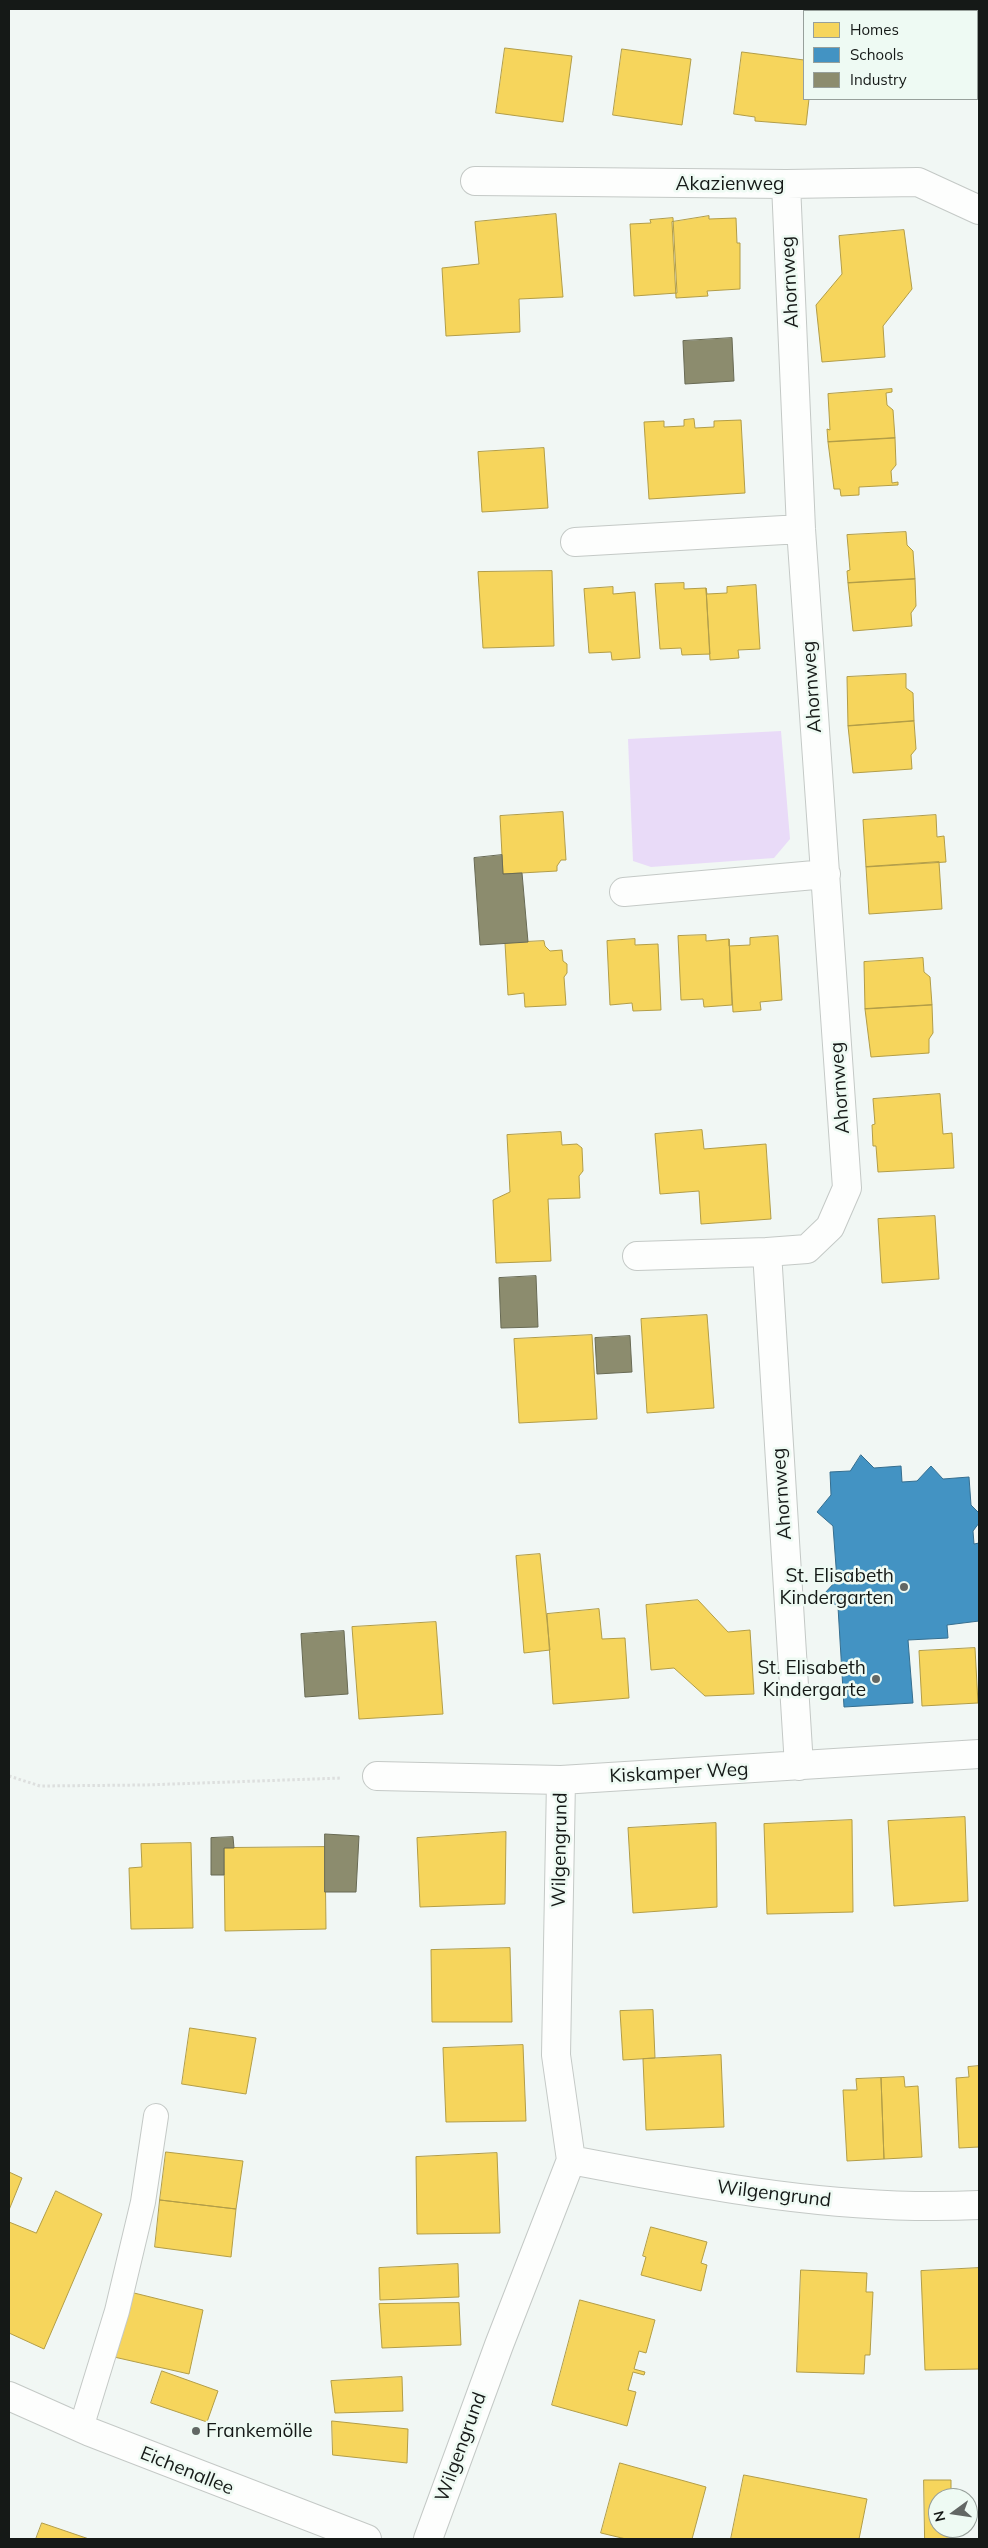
<!DOCTYPE html>
<html>
<head>
<meta charset="utf-8">
<style>
	body { margin:0 }
	#map { position:relative; width:988px; height:2548px; overflow:hidden; background:#f1f7f4; font-family:Mulish,sans-serif }
	canvas { display:block }
	.frame { position:absolute; inset:0; border:10px solid #151917; pointer-events:none }
	.legend { position:absolute; left:803px; top:10px; width:175px; height:90px; box-sizing:border-box; background:#eefaf3; border:1px solid #97a09b; margin:0; padding:6px 9px; list-style:none; font-size:15px; color:#151917 }
	.legend li { display:flex; align-items:center; gap:10px; height:25px }
	.legend b { width:25px; border:1px solid #97a09b }
	.north { position:absolute; left:928px; top:2488px; width:50px; height:50px; box-sizing:border-box; background:#eefaf3; border:1px solid #97a09b; border-radius:50%; rotate:256deg; font-size:14px; font-weight:700; line-height:20px; text-align:center; color:#151917 }
	.north::after { content:''; display:block; margin:auto; width:18px; height:22px; background:#626764; clip-path:polygon(50% 0,100% 100%,50% 72%,0 100%) }
</style>
</head>
<body>
<div id="map">
<canvas width="988" height="2548"></canvas>
<div class="frame"></div>
<ul class="legend">
<li><b style="height:14px;background:#f6d55c"></b>Homes</li>
<li><b style="height:14px;background:#4393c3"></b>Schools</li>
<li><b style="height:14px;background:#8c8c6e"></b>Industry</li>
</ul>
<div class="north">N</div>
</div>
<script>
const c = document.querySelector('canvas').getContext('2d');
c.lineJoin = 'round';
function fillPath(path, color) {
  c.fillStyle = color;
  c.fill(path, 'evenodd');
}
function trace(path, color, width, dash) {
  c.strokeStyle = color;
  c.lineWidth = width;
  c.lineCap = dash ? 'butt' : 'round';
  c.setLineDash(dash || []);
  c.stroke(path);
}
function write(font, color, halo, rows, align = 'center') {
  c.font = font + ' Mulish,sans-serif';
  c.lineWidth = 5;
  c.setLineDash([]);
  c.textBaseline = 'middle';
  c.strokeStyle = halo;
  c.fillStyle = color;
  for (const [text, x, y, turn = 0] of rows) {
    c.save();
    c.translate(x, y);
    c.rotate((+turn || 0) * Math.PI / 180);
    c.textAlign = isNaN(turn) ? turn : align;
    if (halo) c.strokeText(text, 0, 0);
    c.fillText(text, 0, 0);
    c.restore();
  }
}
const green = new Path2D(`
	M 781,731 L 790,839 L 774,858 L 651,867 L 633,861 L 628,739 Z`);
const homes = new Path2D(`
	M 505,48 L 572,56 L 563,122 L 496,113 Z
	M 622,49 L 691,59 L 682,125 L 613,115 Z
	M 742,52 L 804,60 L 804,99 L 809,99 L 806,125 L 755,121 L 755,117 L 734,114 Z
	M 556,214 L 563,297 L 519,299 L 520,332 L 446,336 L 442,268 L 479,264 L 475,222 Z
	M 709,216 L 709,219 L 736,218 L 737,243 L 740,243 L 740,289 L 707,291 L 708,296 L 676,298 L 672,222 Z
	M 673,218 L 677,293 L 634,296 L 630,224 L 651,223 L 650,220 Z
	M 904,230 L 912,289 L 883,326 L 885,357 L 822,362 L 816,305 L 842,274 L 839,236 Z
	M 892,389 L 892,392 L 886,393 L 887,405 L 893,410 L 895,438 L 828,442 L 827,429 L 830,430 L 828,394 Z
	M 694,419 L 695,428 L 714,427 L 714,421 L 741,420 L 745,493 L 649,499 L 644,422 L 664,421 L 664,427 L 684,426 L 684,420 Z
	M 895,438 L 896,465 L 891,471 L 892,483 L 898,482 L 898,485 L 859,487 L 859,495 L 841,496 L 840,489 L 834,489 L 828,442 Z
	M 544,448 L 548,508 L 482,512 L 478,452 Z
	M 906,532 L 907,545 L 913,551 L 915,579 L 848,583 L 847,571 L 850,570 L 847,535 Z
	M 552,571 L 554,646 L 483,648 L 478,572 Z
	M 915,579 L 916,606 L 911,613 L 912,626 L 853,631 L 848,583 Z
	M 684,583 L 684,589 L 706,588 L 710,654 L 682,655 L 681,648 L 660,649 L 655,584 Z
	M 756,585 L 760,649 L 738,650 L 739,658 L 710,660 L 706,588 L 707,594 L 727,593 L 727,587 Z
	M 613,587 L 613,594 L 635,592 L 640,658 L 612,660 L 611,652 L 589,653 L 584,589 Z
	M 906,674 L 906,688 L 913,693 L 914,721 L 848,726 L 847,677 Z
	M 914,721 L 916,749 L 911,755 L 912,769 L 853,773 L 848,726 Z
	M 563,812 L 566,860 L 561,860 L 557,866 L 557,871 L 503,874 L 500,816 Z
	M 936,815 L 937,837 L 944,836 L 946,862 L 866,867 L 863,820 Z
	M 939,862 L 942,909 L 869,914 L 866,867 Z
	M 706,935 L 706,941 L 729,939 L 732,1005 L 704,1007 L 703,999 L 681,1000 L 678,936 Z
	M 778,936 L 782,1000 L 760,1002 L 761,1010 L 733,1012 L 729,939 L 729,946 L 750,945 L 750,938 Z
	M 635,939 L 635,945 L 658,944 L 661,1010 L 633,1011 L 632,1003 L 610,1005 L 607,941 Z
	M 544,941 L 545,946 L 550,951 L 562,950 L 563,961 L 567,964 L 567,973 L 564,977 L 566,1005 L 525,1007 L 524,993 L 508,995 L 505,943 Z
	M 923,958 L 924,972 L 930,977 L 932,1005 L 865,1009 L 864,962 Z
	M 932,1005 L 933,1033 L 929,1039 L 929,1053 L 871,1057 L 865,1009 Z
	M 940,1094 L 943,1134 L 952,1133 L 954,1168 L 878,1172 L 876,1146 L 873,1146 L 872,1125 L 875,1124 L 873,1099 Z
	M 702,1130 L 704,1149 L 766,1144 L 771,1219 L 701,1224 L 699,1191 L 660,1194 L 655,1134 Z
	M 561,1132 L 562,1145 L 577,1144 L 582,1148 L 583,1171 L 579,1176 L 580,1198 L 548,1199 L 551,1261 L 496,1263 L 493,1200 L 510,1192 L 507,1135 Z
	M 935,1216 L 939,1279 L 882,1283 L 878,1219 Z
	M 707,1315 L 714,1408 L 647,1413 L 641,1319 Z
	M 592,1335 L 597,1419 L 519,1423 L 514,1339 Z
	M 540,1554 L 550,1650 L 524,1653 L 516,1556 Z
	M 698,1600 L 728,1632 L 750,1630 L 754,1694 L 705,1696 L 674,1668 L 651,1670 L 646,1605 Z
	M 599,1609 L 602,1639 L 625,1638 L 629,1698 L 553,1704 L 547,1614 Z
	M 436,1622 L 443,1714 L 359,1719 L 352,1627 Z
	M 975,1648 L 978,1703 L 922,1706 L 919,1651 Z
	M 965,1817 L 968,1901 L 894,1906 L 888,1821 Z
	M 852,1820 L 853,1912 L 767,1914 L 764,1824 Z
	M 716,1823 L 717,1907 L 633,1913 L 628,1828 Z
	M 506,1832 L 505,1904 L 420,1907 L 417,1838 Z
	M 191,1843 L 193,1928 L 131,1929 L 129,1868 L 142,1867 L 141,1844 Z
	M 325,1847 L 326,1929 L 225,1931 L 224,1848 Z
	M 510,1948 L 512,2022 L 432,2022 L 431,1950 Z
	M 653,2010 L 655,2058 L 623,2060 L 620,2011 Z
	M 190,2028 L 256,2038 L 246,2094 L 182,2084 Z
	M 523,2045 L 526,2121 L 446,2122 L 443,2048 Z
	M 721,2055 L 724,2127 L 646,2130 L 643,2059 Z
	M 979,2066 L 979,2147 L 959,2148 L 956,2078 L 969,2077 L 968,2067 Z
	M 904,2077 L 905,2087 L 918,2086 L 922,2157 L 884,2159 L 881,2078 Z
	M 881,2078 L 884,2159 L 847,2161 L 843,2090 L 857,2090 L 856,2079 Z
	M 166,2152 L 243,2161 L 236,2209 L 160,2200 Z
	M 497,2153 L 500,2233 L 417,2234 L 416,2157 Z
	M 9,2172 L 22,2178 L 9,2210 Z
	M 56,2191 L 102,2214 L 44,2349 L 9,2333 L 9,2222 L 36,2233 Z
	M 160,2200 L 236,2209 L 231,2257 L 155,2247 Z
	M 651,2227 L 707,2242 L 701,2263 L 707,2265 L 701,2291 L 641,2275 L 646,2257 L 643,2256 Z
	M 458,2264 L 459,2297 L 380,2300 L 379,2268 Z
	M 979,2268 L 979,2369 L 925,2370 L 921,2271 Z
	M 801,2270 L 867,2273 L 866,2292 L 873,2292 L 870,2355 L 865,2355 L 864,2374 L 797,2372 Z
	M 130,2292 L 203,2310 L 189,2374 L 114,2357 Z
	M 580,2300 L 655,2320 L 646,2353 L 639,2351 L 634,2369 L 645,2372 L 644,2375 L 633,2372 L 628,2390 L 636,2392 L 627,2426 L 552,2405 Z
	M 459,2303 L 461,2345 L 382,2348 L 379,2304 Z
	M 162,2371 L 218,2391 L 207,2422 L 151,2403 Z
	M 402,2377 L 403,2411 L 335,2413 L 331,2381 Z
	M 332,2421 L 408,2429 L 407,2463 L 333,2455 Z
	M 620,2463 L 706,2487 L 692,2539 L 626,2539 L 601,2533 Z
	M 744,2475 L 867,2499 L 859,2539 L 731,2539 Z
	M 924,2480 L 951,2480 L 951,2498 L 938,2498 L 938,2528 L 951,2528 L 952,2539 L 925,2539 Z
	M 42,2523 L 89,2539 L 36,2539 Z`);
const schools = new Path2D(`
	M 861,1455 L 874,1468 L 901,1466 L 902,1482 L 917,1481 L 931,1466 L 943,1479 L 969,1477 L 971,1505 L 979,1513 L 979,1523 L 973,1531 L 974,1544 L 979,1543 L 979,1621 L 947,1625 L 948,1638 L 908,1640 L 913,1703 L 844,1707 L 838,1607 L 823,1595 L 837,1580 L 833,1526 L 817,1512 L 831,1495 L 830,1472 L 850,1471 Z`);
const industry = new Path2D(`
	M 732,338 L 734,381 L 685,384 L 683,341 Z
	M 502,855 L 503,874 L 522,873 L 528,942 L 480,945 L 474,858 Z
	M 536,1276 L 538,1327 L 501,1328 L 499,1278 Z
	M 630,1336 L 632,1372 L 597,1374 L 595,1338 Z
	M 344,1631 L 348,1694 L 305,1697 L 301,1634 Z
	M 325,1834 L 359,1836 L 356,1892 L 325,1892 Z
	M 233,1837 L 234,1848 L 224,1848 L 224,1875 L 211,1875 L 211,1838 Z`);
const path = new Path2D(`
	M 9,1776 L 40,1786 L 145,1785 L 342,1778`);
const service = new Path2D(`
	M 81,2428 L 117,2311 L 143,2202 L 156,2116`);
const minor = new Path2D(`
	M 475,181 L 786,184 L 918,182 L 979,210
	M 786,184 L 801,529 L 847,1188 L 830,1227 L 807,1249 L 767,1252 L 799,1766
	M 575,542 L 801,529
	M 624,892 L 826,874
	M 637,1256 L 767,1252
	M 377,1776 L 561,1780 L 979,1754
	M 571,2160 C 706,2186 842,2212 979,2205
	M 428,2539 L 499,2345 L 571,2160 L 556,2055 L 561,1780`);
const tertiary = new Path2D(`
	M 9,2396 L 90,2432 L 367,2539`);
const markers = [
	[904,1587,5,"#626764"],
	[876,1679,5,"#626764"],
	[196,2431,5,"#626764"]
];
const streetNames = [
	["Akazienweg",730,184],
	["Ahornweg",790,282,-93],
	["Ahornweg",812,687,-94],
	["Ahornweg",840,1088,-94],
	["Ahornweg",782,1494,-94],
	["Kiskamper Weg",679,1773,-3],
	["Wilgengrund",560,1850,-89],
	["Wilgengrund",774,2194,7],
	["Wilgengrund",461,2447,-70],
	["Eichenallee",187,2471,22]
];
const poiNames = [
	["St. Elisabeth",894,1576],
	["Kindergarten",894,1598],
	["St. Elisabeth",866,1668],
	["Kindergarte",866,1690],
	["Frankemölle",206,2431,"left"]
];
fillPath(green, '#e9dbf8');
fillPath(homes, '#f6d55c');
trace(homes, '#b29d47', 1);
fillPath(schools, '#4393c3');
trace(schools, '#356e8f', 1);
fillPath(industry, '#8c8c6e');
trace(industry, '#686a54', 1);
trace(service, '#c4c9c6', 26);
trace(minor, '#c4c9c6', 30);
trace(tertiary, '#c4c9c6', 30);
trace(path, '#dddfde', 3, [2.5, 2.5]);
trace(service, '#fdfefd', 24);
trace(minor, '#fdfefd', 28);
trace(tertiary, '#fdfefd', 28);
for (const [x, y, r, color] of markers) {
  const dot = new Path2D();
  dot.arc(x, y, r, 0, 2 * Math.PI);
  c.fillStyle = color;
  c.fill(dot);
  trace(dot, '#eefaf3', 2);
}
write('19px', '#151917', '#eefaf3', streetNames);
write('19px', '#151917', '#eefaf3', poiNames, 'right');
</script>
</body>
</html>
